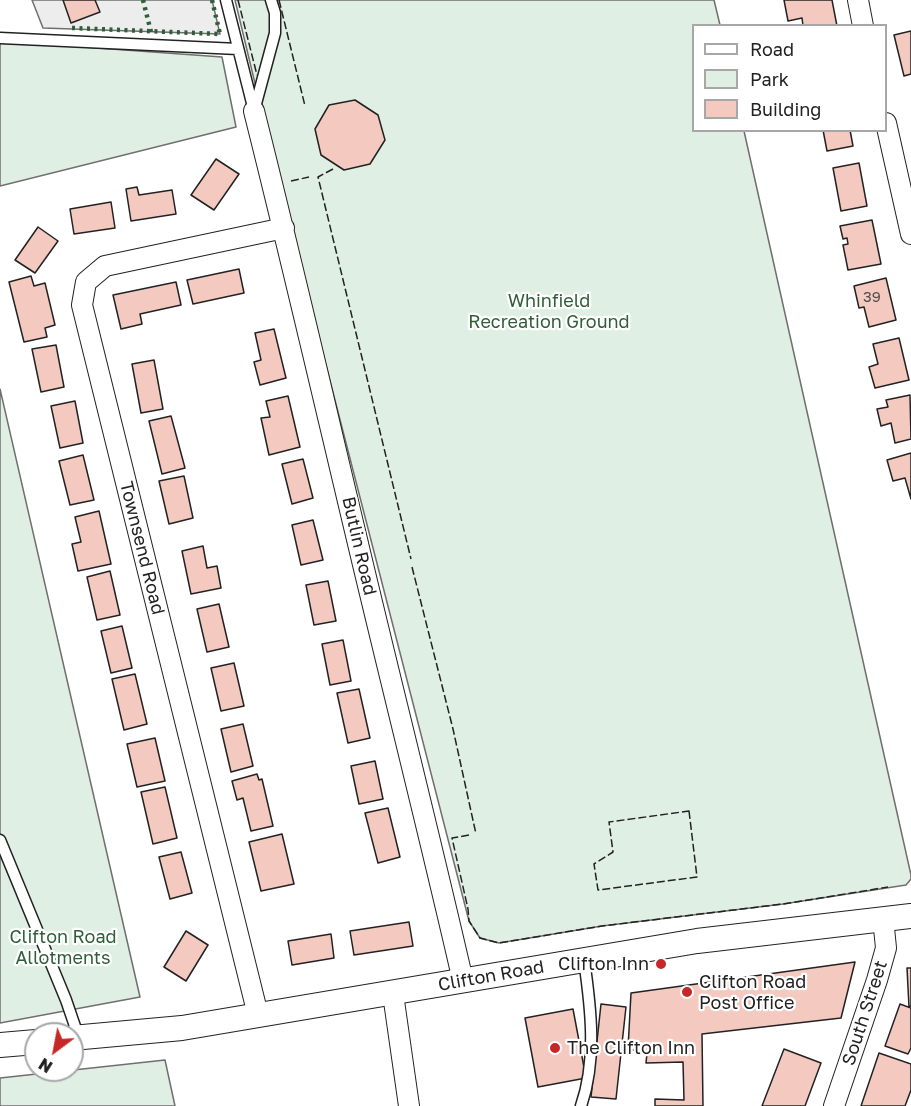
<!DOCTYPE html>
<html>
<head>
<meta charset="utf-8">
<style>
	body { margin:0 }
	#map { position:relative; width:911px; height:1106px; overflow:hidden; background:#fff; font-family:"Golos Text",sans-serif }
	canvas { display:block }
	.legend { position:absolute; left:692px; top:24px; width:195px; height:108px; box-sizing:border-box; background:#fff; border:2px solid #a7a7a7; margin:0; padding:8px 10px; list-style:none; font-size:18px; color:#222 }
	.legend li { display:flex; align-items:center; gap:12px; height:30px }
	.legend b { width:30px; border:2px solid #a7a7a7 }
	.north { position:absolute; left:24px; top:1022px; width:60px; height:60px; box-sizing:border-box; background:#fff; border:2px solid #a7a7a7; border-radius:50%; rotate:212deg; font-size:16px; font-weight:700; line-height:24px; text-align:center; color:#222 }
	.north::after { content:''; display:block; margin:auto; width:21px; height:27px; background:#c62828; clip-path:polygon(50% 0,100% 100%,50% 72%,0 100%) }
</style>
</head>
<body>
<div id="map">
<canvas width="911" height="1106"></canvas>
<ul class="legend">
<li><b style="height:8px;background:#fff"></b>Road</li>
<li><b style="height:16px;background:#e0efe3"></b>Park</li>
<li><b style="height:16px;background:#f3c9c0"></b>Building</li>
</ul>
<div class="north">N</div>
</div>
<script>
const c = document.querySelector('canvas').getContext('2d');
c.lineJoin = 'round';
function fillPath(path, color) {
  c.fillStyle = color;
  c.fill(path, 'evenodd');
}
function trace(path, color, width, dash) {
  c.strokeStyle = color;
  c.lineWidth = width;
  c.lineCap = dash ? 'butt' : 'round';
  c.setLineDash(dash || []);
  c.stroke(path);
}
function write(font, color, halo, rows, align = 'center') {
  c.font = font + ' "Golos Text",sans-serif';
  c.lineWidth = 4.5;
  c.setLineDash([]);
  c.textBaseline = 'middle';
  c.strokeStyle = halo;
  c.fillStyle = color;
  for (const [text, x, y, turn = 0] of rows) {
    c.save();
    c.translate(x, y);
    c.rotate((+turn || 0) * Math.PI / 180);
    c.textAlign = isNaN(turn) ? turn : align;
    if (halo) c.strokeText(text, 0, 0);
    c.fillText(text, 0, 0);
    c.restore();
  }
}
const green = new Path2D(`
	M 235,0 L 714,0 L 720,25 L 694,26 L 694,130 L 744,131 L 911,875 L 911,879 L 906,885 L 783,904 L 602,926 L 499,943 L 480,938 L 469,921 L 275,167 Z
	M 0,41 L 222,57 L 236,127 L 0,186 Z
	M 0,389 L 140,997 L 0,1023 Z
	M 165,1060 L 175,1106 L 0,1106 L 0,1078 Z`);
const parking = new Path2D(`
	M 32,0 L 212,0 L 220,34 L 43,28 Z`);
const building = new Path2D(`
	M 63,0 L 95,0 L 100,12 L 71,23 Z
	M 784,0 L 832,0 L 837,26 L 803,26 L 802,18 L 788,21 Z
	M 911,31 L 911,74 L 904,76 L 894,35 Z
	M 355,100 L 378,115 L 385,140 L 370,164 L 344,170 L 321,155 L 315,129 L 329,105 Z
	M 823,130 L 850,130 L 853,146 L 827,151 Z
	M 216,159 L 239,174 L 214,210 L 191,195 Z
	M 859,163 L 867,206 L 841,211 L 833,168 Z
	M 137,187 L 139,195 L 172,190 L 176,214 L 131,221 L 126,189 Z
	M 111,202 L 115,228 L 74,234 L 70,209 Z
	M 872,220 L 881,264 L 848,270 L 843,245 L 848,244 L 847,238 L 843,239 L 840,226 Z
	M 38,227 L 58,241 L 35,273 L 15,260 Z
	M 239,269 L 244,293 L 193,304 L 187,280 Z
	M 31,276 L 34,286 L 45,283 L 55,325 L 45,328 L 47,337 L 24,342 L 9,282 Z
	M 886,278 L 896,320 L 869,327 L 864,307 L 859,308 L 854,286 Z
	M 176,282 L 181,305 L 140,314 L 142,324 L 121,329 L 113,295 Z
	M 274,329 L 286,378 L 260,385 L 254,362 L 261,360 L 255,333 Z
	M 899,338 L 909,380 L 875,388 L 869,367 L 878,364 L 873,344 Z
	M 56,345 L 64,387 L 41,392 L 32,349 Z
	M 154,360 L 163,409 L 141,413 L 132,364 Z
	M 910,395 L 911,439 L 895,443 L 891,423 L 881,426 L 877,409 L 888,407 L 886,400 Z
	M 288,396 L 300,447 L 269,455 L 261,418 L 270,417 L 266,401 Z
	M 75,401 L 83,443 L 60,448 L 51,406 Z
	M 171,416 L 185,468 L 162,474 L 149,421 Z
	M 911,453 L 911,499 L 905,478 L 893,481 L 887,460 Z
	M 83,455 L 94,500 L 70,505 L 59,461 Z
	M 303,459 L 313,498 L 292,504 L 282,464 Z
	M 184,476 L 193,518 L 169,524 L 159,481 Z
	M 99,511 L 111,564 L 78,571 L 72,544 L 81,542 L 75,517 Z
	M 313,520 L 323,560 L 301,565 L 292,525 Z
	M 203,546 L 207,568 L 217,566 L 221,588 L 191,594 L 182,551 Z
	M 110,571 L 120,615 L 97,620 L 87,577 Z
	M 328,581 L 336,621 L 314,625 L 306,585 Z
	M 219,604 L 229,647 L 207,652 L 197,609 Z
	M 122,626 L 132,668 L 111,673 L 101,631 Z
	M 343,640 L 351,681 L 330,685 L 322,644 Z
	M 234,663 L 244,706 L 221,711 L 211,668 Z
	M 135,674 L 147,724 L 124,730 L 112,679 Z
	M 359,689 L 370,738 L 348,743 L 337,693 Z
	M 243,724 L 253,766 L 231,772 L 221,729 Z
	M 155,738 L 165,781 L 137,787 L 127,744 Z
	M 375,761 L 383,799 L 359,804 L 351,766 Z
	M 257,774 L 259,780 L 262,779 L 273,826 L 251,831 L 243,798 L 237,800 L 232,781 Z
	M 165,787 L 177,838 L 153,844 L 141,792 Z
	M 388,808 L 400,857 L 378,863 L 365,813 Z
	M 282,834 L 294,884 L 261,891 L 249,842 Z
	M 181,852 L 192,893 L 170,899 L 159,857 Z
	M 409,922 L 413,946 L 354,955 L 350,931 Z
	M 186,931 L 208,945 L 186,981 L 164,967 Z
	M 331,934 L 334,958 L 292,965 L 288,941 Z
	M 855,962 L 841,1018 L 702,1034 L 703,1106 L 655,1106 L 655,1099 L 684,1100 L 683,1062 L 646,1063 L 647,1053 L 628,1049 L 631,993 Z
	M 907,968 L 911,968 L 911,1006 L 909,1007 Z
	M 601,1004 L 626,1007 L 616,1099 L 591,1097 Z
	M 900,1004 L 911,1008 L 911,1048 L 908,1054 L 885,1046 Z
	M 573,1009 L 586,1078 L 538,1087 L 525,1018 Z
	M 784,1049 L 821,1063 L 805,1106 L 762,1106 Z
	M 879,1053 L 911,1064 L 911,1090 L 905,1106 L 861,1106 Z`);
const service = new Path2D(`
	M 226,0 L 254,111
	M 0,38 L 238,49
	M 254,111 L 275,33 L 275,13 L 271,0
	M 0,840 L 66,1000 L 79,1038
	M 581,1106 C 597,1060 591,1008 584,960`);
const minor = new Path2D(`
	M 858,0 L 863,26
	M 254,111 C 291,258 325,405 360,552 C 394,695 430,837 463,981
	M 886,123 L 911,234
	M 393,994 L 409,1106
	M 258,1015 L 82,305 L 86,282 L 105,266 L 284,228
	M 834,1106 L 877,980 L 886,948 L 883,918`);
const tertiary = new Path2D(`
	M 72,1038 L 182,1028 L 697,941 L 911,916
	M 0,1045 L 36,1042`);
const hedge = new Path2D(`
	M 143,0 L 151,32
	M 72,28 L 220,34 L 212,0`);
const fence = new Path2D(`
	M 238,0 L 257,75
	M 279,0 L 305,106
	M 333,169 L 318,177 L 411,559
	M 291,181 L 309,177
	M 412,567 L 453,729 L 476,834
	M 689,811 L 697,877 L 598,890 L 594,864 L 613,852 L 609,822 Z
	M 469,835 L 452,838 L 468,909 L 469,921 L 480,938 L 499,943 L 602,926 L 783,904 L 888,887`);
const markers = [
	[661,964,6,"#c62828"],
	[687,992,6,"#c62828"],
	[555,1048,6,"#c62828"]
];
const numberNames = [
	["39",872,297]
];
const parkNames = [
	["Whinfield",549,301],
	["Recreation Ground",549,322],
	["Clifton Road",63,937],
	["Allotments",63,958]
];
const streetNames = [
	["Butlin Road",359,546,77],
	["Townsend Road",142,548,76],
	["Clifton Road",491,976,-10],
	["South Street",865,1013,-72]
];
const poiNames = [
	["Clifton Inn",649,964,"right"],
	["Clifton Road",699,982],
	["Post Office",699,1003],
	["The Clifton Inn",567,1048]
];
fillPath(green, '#e0efe3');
trace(green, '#6f6f6f', 1.5);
fillPath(parking, '#ededed');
trace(parking, '#6f6f6f', 1.5);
fillPath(building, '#f3c9c0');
trace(building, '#222', 1.5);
trace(service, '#222', 13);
trace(minor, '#222', 22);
trace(tertiary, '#222', 26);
trace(service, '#fff', 10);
trace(minor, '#fff', 20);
trace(tertiary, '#fff', 24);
trace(hedge, '#2f5e38', 4.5, [3, 4.5]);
trace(fence, '#222', 1.5, [8, 3]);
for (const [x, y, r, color] of markers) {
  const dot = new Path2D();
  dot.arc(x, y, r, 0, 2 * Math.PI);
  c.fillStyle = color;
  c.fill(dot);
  trace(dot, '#fff', 2);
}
write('15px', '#564c4a', null, numberNames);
write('18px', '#2f5e38', '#fff', parkNames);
write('18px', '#222', '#fff', streetNames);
write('18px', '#222', '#fff', poiNames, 'left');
</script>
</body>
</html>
